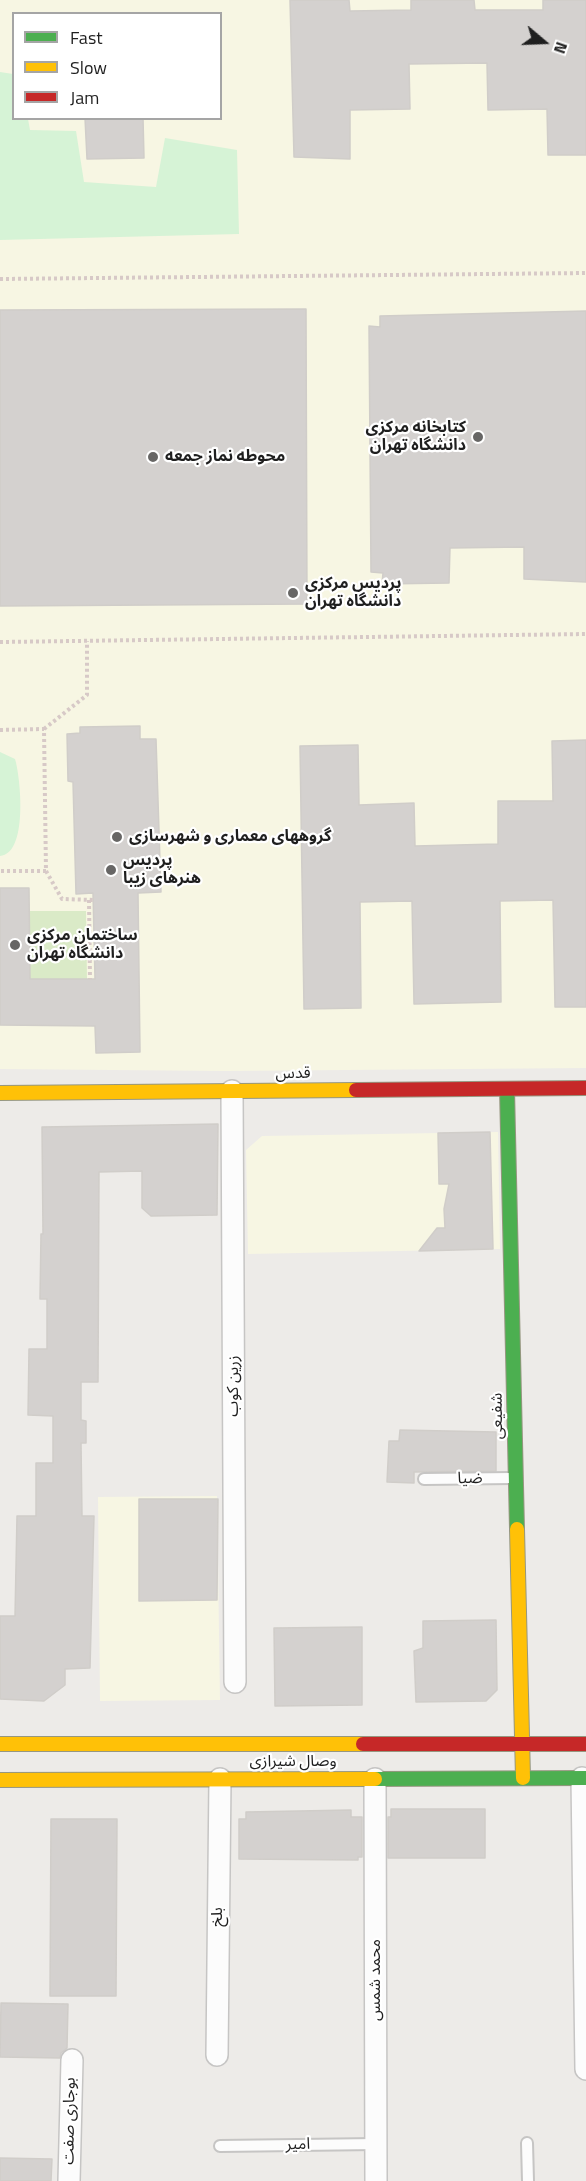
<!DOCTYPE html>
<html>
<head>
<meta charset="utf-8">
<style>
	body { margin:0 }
	#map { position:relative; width:586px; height:2181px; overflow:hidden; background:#edebe8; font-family:"Titillium Web",sans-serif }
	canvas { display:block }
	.legend { position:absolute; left:12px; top:12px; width:210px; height:108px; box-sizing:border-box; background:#fff; border:2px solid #a5a5a5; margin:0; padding:8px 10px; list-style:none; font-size:18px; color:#1f1f1f }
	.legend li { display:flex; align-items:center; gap:12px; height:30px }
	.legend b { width:30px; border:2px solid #a5a5a5 }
	.north { position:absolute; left:514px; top:12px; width:60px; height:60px; -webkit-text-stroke:4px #fff; paint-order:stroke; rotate:109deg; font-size:16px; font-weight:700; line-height:24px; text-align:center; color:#1f1f1f }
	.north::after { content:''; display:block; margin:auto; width:21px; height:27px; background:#1f1f1f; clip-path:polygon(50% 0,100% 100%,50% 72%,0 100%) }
</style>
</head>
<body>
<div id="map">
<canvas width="586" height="2181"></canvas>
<ul class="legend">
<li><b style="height:8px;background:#4caf50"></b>Fast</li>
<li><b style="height:8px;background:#ffc107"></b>Slow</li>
<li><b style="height:8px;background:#c62828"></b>Jam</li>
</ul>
<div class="north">N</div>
</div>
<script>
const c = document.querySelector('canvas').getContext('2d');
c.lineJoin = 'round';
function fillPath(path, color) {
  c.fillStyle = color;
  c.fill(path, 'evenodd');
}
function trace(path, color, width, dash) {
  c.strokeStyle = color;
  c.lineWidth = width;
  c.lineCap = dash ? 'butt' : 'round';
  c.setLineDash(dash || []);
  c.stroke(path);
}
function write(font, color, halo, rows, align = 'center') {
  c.font = font + ' "Titillium Web","Noto Sans Arabic",sans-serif';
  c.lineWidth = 4.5;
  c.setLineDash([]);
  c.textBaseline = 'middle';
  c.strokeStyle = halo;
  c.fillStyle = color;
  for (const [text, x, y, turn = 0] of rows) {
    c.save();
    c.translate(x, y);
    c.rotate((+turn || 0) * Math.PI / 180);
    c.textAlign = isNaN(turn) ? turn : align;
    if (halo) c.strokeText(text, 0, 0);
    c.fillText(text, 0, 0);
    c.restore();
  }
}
const education = new Path2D(`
	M 0,0 L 586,0 L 586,1068 L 225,1071 L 0,1069 ZM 14,14 L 220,14 L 220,118 L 14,118 Z
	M 498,1132 L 500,1249 L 248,1254 L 246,1150 L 262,1136 Z
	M 217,1496 L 220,1700 L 100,1701 L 98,1497 Z`);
const grass = new Path2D(`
	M 30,911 L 86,911 L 87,979 L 30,979 Z`);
const park = new Path2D(`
	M 0,72 L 13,74 L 14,118 L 28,119 L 30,130 L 76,131 L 84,182 L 156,187 L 165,138 L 237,150 L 239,234 L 0,240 Z
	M 0,752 L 15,759 C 21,779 28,854 0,856 Z`);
const building = new Path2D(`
	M 290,0 L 349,0 L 350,11 L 411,10 L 411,0 L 474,0 L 475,10 L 543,10 L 543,0 L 586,0 L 586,155 L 548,155 L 547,109 L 488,110 L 487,63 L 409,64 L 410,109 L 350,110 L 350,159 L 294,157 Z
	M 85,118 L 143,118 L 144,158 L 87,159 Z
	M 306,309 L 307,604 L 0,606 L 0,310 Z
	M 586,311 L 586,582 L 524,579 L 524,547 L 450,548 L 449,583 L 382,584 L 383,573 L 371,572 L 369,326 L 380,327 L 380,316 Z
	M 140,726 L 140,739 L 156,739 L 161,892 L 138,893 L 140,1052 L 96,1053 L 95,1026 L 0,1025 L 0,888 L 29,888 L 30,979 L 95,979 L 93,893 L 76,894 L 73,782 L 68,781 L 67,734 L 80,733 L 80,727 Z
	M 586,740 L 586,1007 L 555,1007 L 553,900 L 500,901 L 501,1002 L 414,1004 L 412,901 L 360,902 L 361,1008 L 304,1009 L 300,746 L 358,745 L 359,805 L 414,803 L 415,846 L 498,844 L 498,801 L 553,801 L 552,741 Z
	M 218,1124 L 217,1215 L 151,1216 L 142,1208 L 142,1171 L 99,1172 L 98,1382 L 81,1382 L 81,1420 L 86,1421 L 86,1443 L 81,1443 L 82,1516 L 94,1516 L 90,1668 L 65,1669 L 65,1685 L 44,1701 L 0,1699 L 0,1616 L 15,1616 L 17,1516 L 36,1516 L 36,1463 L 53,1463 L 53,1416 L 28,1415 L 29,1349 L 47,1349 L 47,1299 L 40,1299 L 41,1234 L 43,1234 L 42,1127 Z
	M 490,1132 L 493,1249 L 419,1251 L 437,1228 L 445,1228 L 444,1209 L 449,1184 L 439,1184 L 438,1133 Z
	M 400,1430 L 496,1432 L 496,1471 L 414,1472 L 414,1483 L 387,1482 L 389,1441 L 399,1441 Z
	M 139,1499 L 218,1499 L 217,1600 L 139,1601 Z
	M 496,1620 L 497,1690 L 486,1701 L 416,1702 L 414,1651 L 423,1648 L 423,1621 Z
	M 362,1627 L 362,1705 L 275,1706 L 274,1628 Z
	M 391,1809 L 485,1809 L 485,1858 L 388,1858 L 388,1817 L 391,1817 Z
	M 351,1810 L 351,1817 L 362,1817 L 362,1857 L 358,1857 L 358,1860 L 239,1859 L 239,1819 L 246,1819 L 246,1812 Z
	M 51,1819 L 117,1819 L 116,1996 L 50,1996 Z
	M 1,2003 L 68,2004 L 67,2048 L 61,2053 L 60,2058 L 0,2057 Z
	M 0,2158 L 52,2159 L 51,2181 L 0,2181 Z`);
const path = new Path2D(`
	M 0,279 L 586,273
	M 0,642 L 586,634
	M 44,729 L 87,695 L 87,641
	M 0,730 L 44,729 L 46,871 L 0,871
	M 46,871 L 62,899 L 94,900
	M 89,900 L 90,979`);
const lane = new Path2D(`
	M 424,1479 L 512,1478
	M 527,2143 L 528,2181
	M 220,2146 L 376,2144`);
const street = new Path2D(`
	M 232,1091 L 235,1682
	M 582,1778 L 586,2069
	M 375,1779 L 376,2181
	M 217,2055 L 220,1779
	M 69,2181 L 72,2060`);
const fast = new Path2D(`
	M 507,1089 L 517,1529
	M 375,1779 L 586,1778`);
const slow = new Path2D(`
	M 0,1093 L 356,1090
	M 517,1529 L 523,1778
	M 0,1744 L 363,1744
	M 0,1780 L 375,1779`);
const jam = new Path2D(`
	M 356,1090 L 586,1088
	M 363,1744 L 586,1744`);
const markers = [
	[478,437,6,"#676665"],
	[153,457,6,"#676665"],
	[293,593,6,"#676665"],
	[117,837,6,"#676665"],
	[111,870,6,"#676665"],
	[15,945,6,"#676665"]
];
const poiNames = [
	["کتابخانه مرکزی",466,428,"right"],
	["دانشگاه تهران",466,446,"right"],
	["محوطه نماز جمعه",165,457],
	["پردیس مرکزی",305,584],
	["دانشگاه‌ تهران",305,602],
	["گروههای معماری و شهرسازی",129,837],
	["پردیس",123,861],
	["هنرهای زیبا",123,879],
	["ساختمان مرکزی",27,936],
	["دانشگاه تهران",27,954]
];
const streetNames = [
	["قدس",293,1074,-1],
	["زرین کوب",234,1386,-90],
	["شفیعی",498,1416,-91],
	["ضیا",470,1479,-1],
	["وصال شیرازی",293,1762],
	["بلخ",218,1917,-90],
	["محمد شمس",376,1980,-90],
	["بوجاری صفت",70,2121,-89],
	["امیر",298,2145,-1]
];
fillPath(education, '#f7f6e3');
fillPath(grass, '#daeac7');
fillPath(park, '#d6f3d6');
fillPath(building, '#d4d1cf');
trace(building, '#d0cdc9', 1.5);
trace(lane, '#c6c5c4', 14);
trace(street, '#c6c5c4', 24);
trace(fast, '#969780', 16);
trace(slow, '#969780', 16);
trace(jam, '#969780', 16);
trace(path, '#d7c9c7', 4, [3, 3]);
trace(lane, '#fcfcfc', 10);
trace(street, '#fcfcfc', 21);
trace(fast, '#4caf50', 14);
trace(slow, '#ffc107', 14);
trace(jam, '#c62828', 14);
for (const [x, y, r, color] of markers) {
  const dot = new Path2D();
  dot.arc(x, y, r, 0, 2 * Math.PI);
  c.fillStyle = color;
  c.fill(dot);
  trace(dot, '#fff', 2);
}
write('bold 16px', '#1f1f1f', '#fff', poiNames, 'left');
write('16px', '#1f1f1f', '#fff', streetNames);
</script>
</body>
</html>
